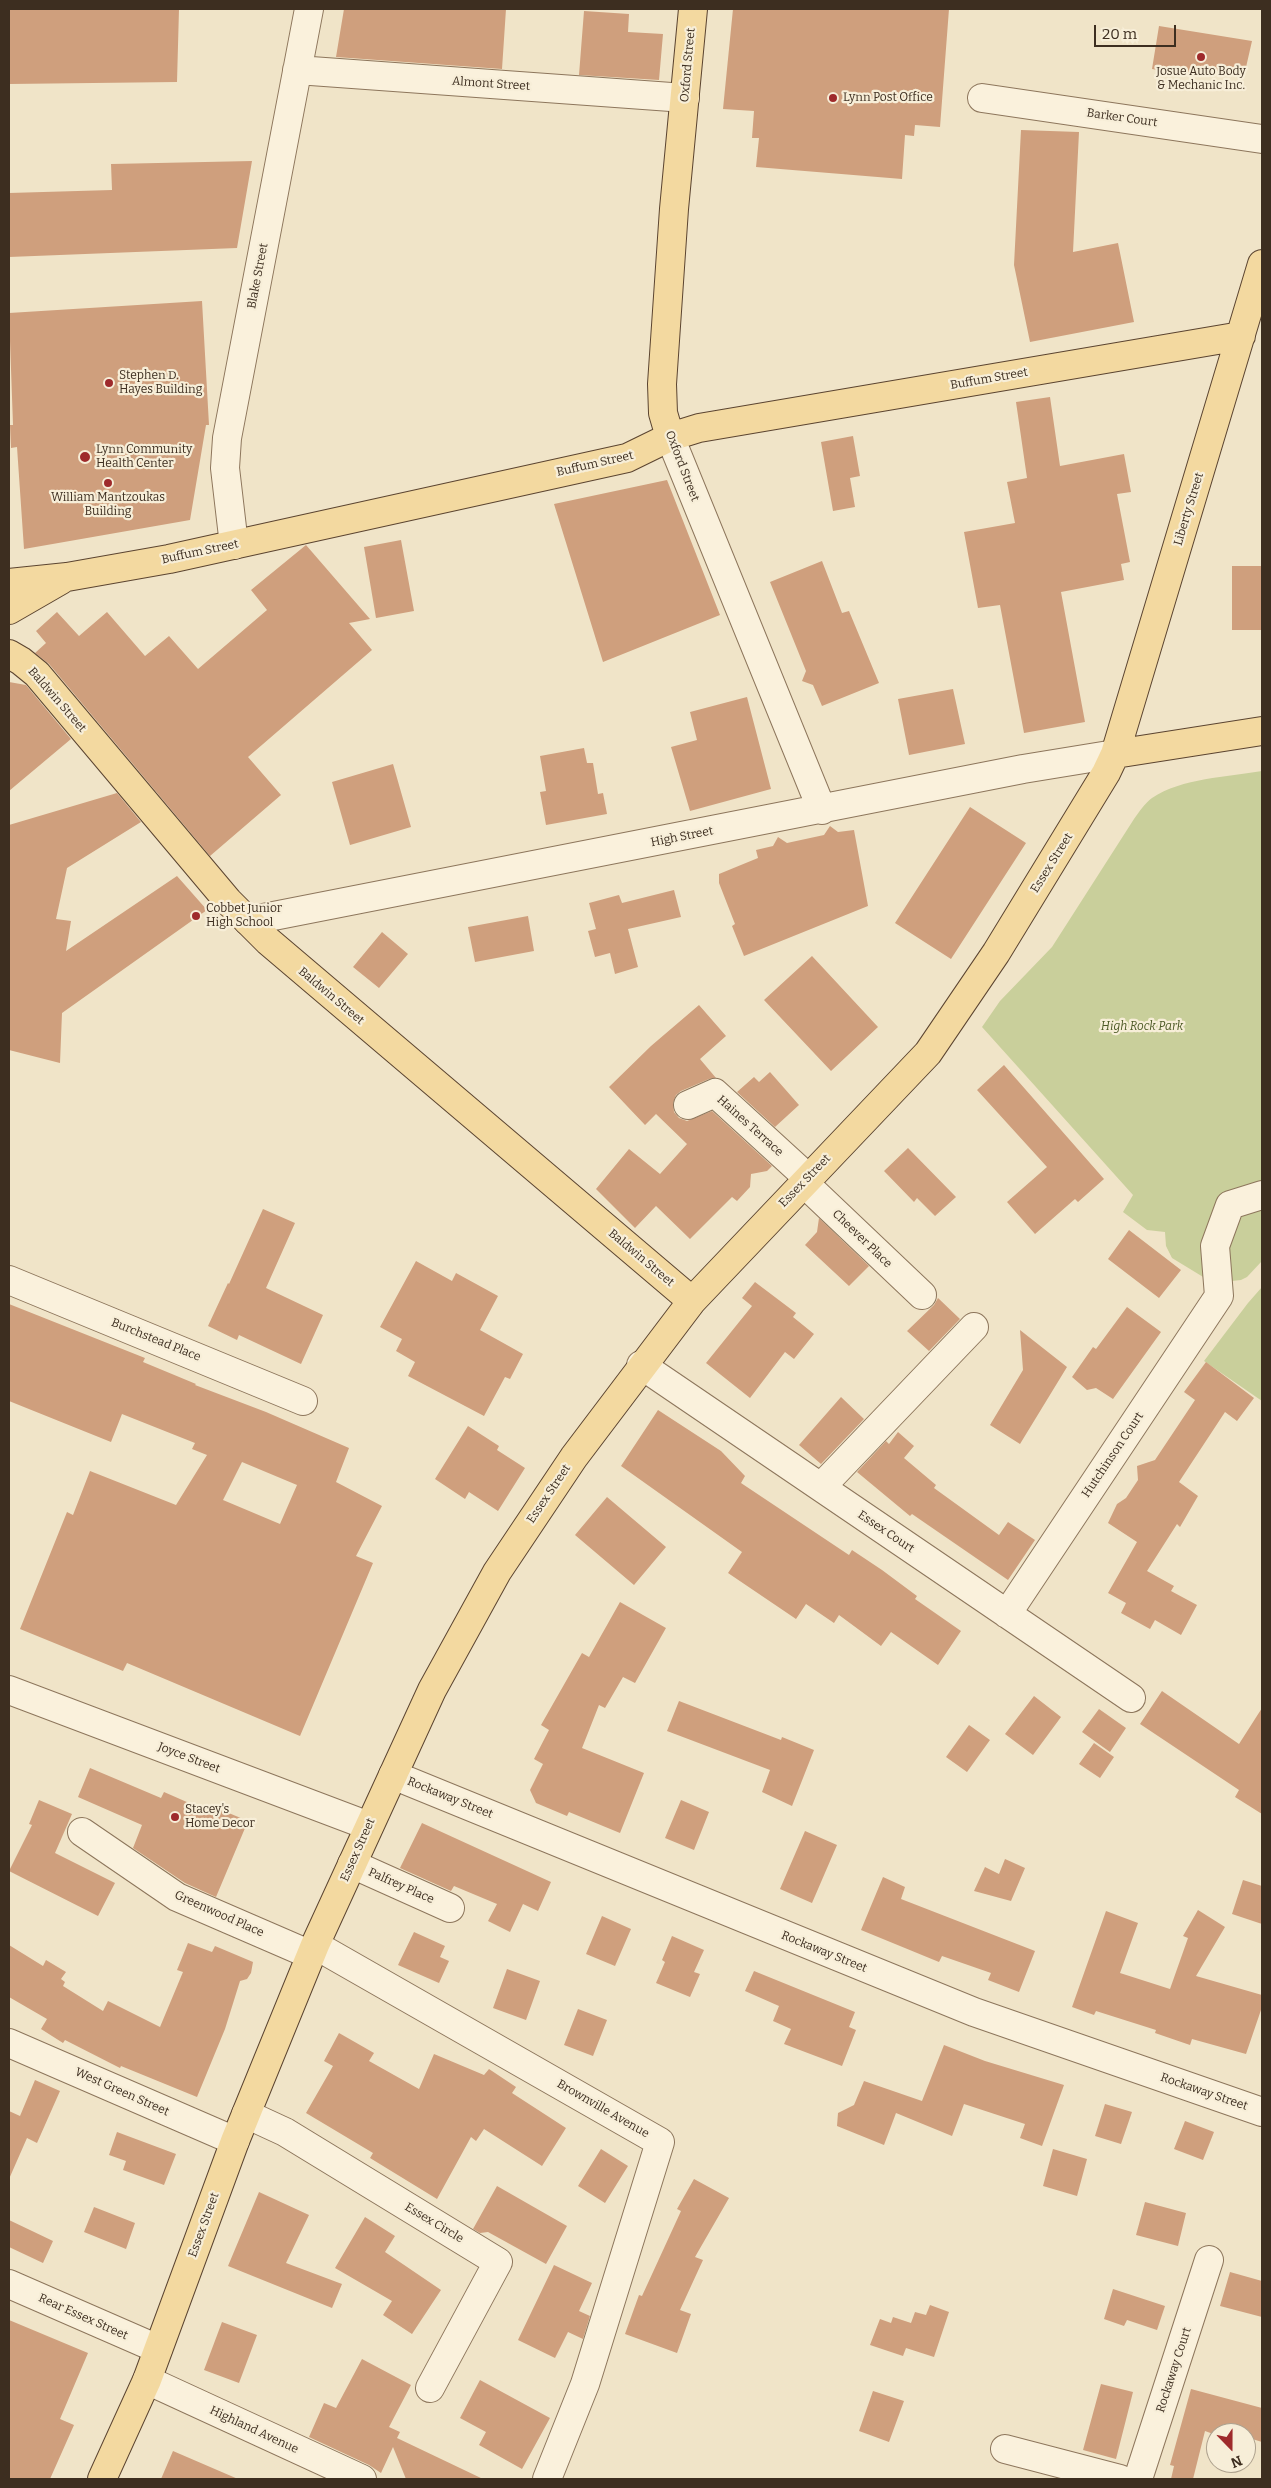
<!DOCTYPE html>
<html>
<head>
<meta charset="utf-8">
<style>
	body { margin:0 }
	#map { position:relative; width:1271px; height:2488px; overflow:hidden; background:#f0e4c8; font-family:Bitter,serif }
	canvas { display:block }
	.frame { position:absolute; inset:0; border:10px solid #3d2e20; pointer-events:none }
	.north { position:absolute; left:1206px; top:2423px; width:50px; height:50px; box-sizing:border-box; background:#f7eed8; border:1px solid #ada18e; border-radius:50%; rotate:158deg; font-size:14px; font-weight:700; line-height:20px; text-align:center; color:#3d2e20 }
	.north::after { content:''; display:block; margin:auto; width:18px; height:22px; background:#9e2a2b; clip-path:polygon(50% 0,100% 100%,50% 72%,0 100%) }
	.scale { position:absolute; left:1094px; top:25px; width:82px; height:22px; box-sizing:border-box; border:2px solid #3d2e20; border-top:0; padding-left:6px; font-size:15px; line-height:18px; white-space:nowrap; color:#3d2e20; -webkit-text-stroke:4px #f7eed8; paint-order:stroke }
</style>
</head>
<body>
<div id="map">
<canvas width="1271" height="2488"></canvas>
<div class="frame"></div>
<div class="north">N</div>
<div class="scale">20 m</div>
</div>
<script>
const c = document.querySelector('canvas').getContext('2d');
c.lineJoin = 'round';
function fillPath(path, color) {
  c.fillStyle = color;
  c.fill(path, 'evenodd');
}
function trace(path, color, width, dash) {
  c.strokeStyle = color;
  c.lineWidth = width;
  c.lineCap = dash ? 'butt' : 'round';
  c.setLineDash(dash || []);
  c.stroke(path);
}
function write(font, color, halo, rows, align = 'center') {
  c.font = font + ' Bitter,serif';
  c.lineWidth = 4.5;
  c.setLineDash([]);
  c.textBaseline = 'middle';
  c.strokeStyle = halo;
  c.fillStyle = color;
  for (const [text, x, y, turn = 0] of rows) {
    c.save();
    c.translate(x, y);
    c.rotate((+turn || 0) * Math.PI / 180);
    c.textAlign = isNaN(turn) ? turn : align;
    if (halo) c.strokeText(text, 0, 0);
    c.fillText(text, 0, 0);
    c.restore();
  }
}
const green = new Path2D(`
	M 1262,771 L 1262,1261 L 1247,1277 L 1241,1280 L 1213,1283 L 1172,1258 L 1166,1246 L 1165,1232 L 1147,1230 L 1123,1212 L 1133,1195 L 982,1027 L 1000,1001 L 1052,947 L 1134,819 C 1139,812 1145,803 1152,798 C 1182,778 1227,777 1262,771 Z
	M 1262,1287 L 1262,1401 L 1204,1361 L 1248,1303 Z`);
const building = new Path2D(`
	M 9,9 L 179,9 L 177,82 L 9,84 Z
	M 344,9 L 506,9 L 502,69 L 336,57 Z
	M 733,9 L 949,9 L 940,127 L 915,125 L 914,136 L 905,135 L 902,179 L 756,167 L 759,138 L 752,138 L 754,111 L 723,109 Z
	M 584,11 L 629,14 L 628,32 L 663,34 L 659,80 L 579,75 Z
	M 1159,26 L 1252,41 L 1244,76 L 1195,67 L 1193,76 L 1152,69 Z
	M 1021,130 L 1079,132 L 1073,252 L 1118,243 L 1134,322 L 1030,342 L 1014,265 Z
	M 252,161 L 237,248 L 9,257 L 9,193 L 112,190 L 111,164 Z
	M 202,301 L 209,425 L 206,425 L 190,520 L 24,549 L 17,447 L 11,448 L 10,425 L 13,425 L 9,313 Z
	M 1050,397 L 1060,466 L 1124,454 L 1131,492 L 1117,494 L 1130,562 L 1121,564 L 1124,580 L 1061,592 L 1085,722 L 1024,733 L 1000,605 L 978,608 L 964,532 L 1015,523 L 1007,482 L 1027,478 L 1016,402 Z
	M 853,436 L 860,476 L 850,478 L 855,507 L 833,511 L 821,442 Z
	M 667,480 L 720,615 L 603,662 L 554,504 Z
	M 401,540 L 414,611 L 376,618 L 364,547 Z
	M 306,545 L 370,619 L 349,623 L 372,650 L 248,757 L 281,795 L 210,856 L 49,664 L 35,653 L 46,643 L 36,631 L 57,612 L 79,636 L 107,612 L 145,656 L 169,636 L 198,669 L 267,610 L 251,590 Z
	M 822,561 L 842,613 L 849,611 L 879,683 L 822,706 L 813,685 L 802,681 L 806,671 L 770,582 Z
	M 1232,566 L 1262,566 L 1262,630 L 1232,630 Z
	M 9,682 L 26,685 L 71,739 L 9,791 Z
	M 953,689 L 965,744 L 909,755 L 898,699 Z
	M 747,697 L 771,789 L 690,811 L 671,747 L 697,740 L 690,712 Z
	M 584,748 L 587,763 L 593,763 L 598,794 L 603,793 L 607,814 L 546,825 L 540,792 L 546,791 L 540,756 Z
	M 393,764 L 411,827 L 350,845 L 332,782 Z
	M 117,793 L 141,822 L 67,868 L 56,919 L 71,921 L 66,951 L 177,876 L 207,910 L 62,1013 L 60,1063 L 9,1050 L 9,825 Z
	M 970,807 L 1026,843 L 951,959 L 895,923 Z
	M 830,826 L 838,832 L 854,830 L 868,906 L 744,956 L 732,926 L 735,924 L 719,883 L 719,874 L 758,858 L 756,850 L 773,846 L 778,837 L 787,843 L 824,835 Z
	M 674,890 L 681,917 L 628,929 L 638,967 L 615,974 L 610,953 L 595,957 L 588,931 L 596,929 L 589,903 L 619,895 L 622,903 Z
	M 528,916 L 534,951 L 475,962 L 468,927 Z
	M 382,932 L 408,954 L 379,988 L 353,967 Z
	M 812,956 L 878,1027 L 831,1071 L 764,1000 Z
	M 699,1005 L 726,1036 L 700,1059 L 716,1078 L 709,1079 L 681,1091 L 676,1095 L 673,1103 L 674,1112 L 679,1118 L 687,1121 L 712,1111 L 772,1166 L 767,1171 L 751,1174 L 750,1187 L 737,1201 L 732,1197 L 690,1239 L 656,1206 L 635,1228 L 596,1189 L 629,1149 L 660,1174 L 687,1144 L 656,1114 L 645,1125 L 609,1087 L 651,1046 Z
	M 1004,1065 L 1104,1179 L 1078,1202 L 1075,1199 L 1035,1234 L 1007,1202 L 1047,1167 L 977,1090 Z
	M 770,1072 L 799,1105 L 775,1127 L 737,1092 L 754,1077 L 759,1082 Z
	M 908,1148 L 956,1197 L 935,1216 L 917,1198 L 914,1202 L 884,1171 Z
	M 263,1209 L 295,1223 L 266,1288 L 323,1315 L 301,1364 L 239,1335 L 237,1340 L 208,1326 L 228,1283 L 229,1284 Z
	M 819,1218 L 869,1266 L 849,1286 L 805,1245 L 817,1232 Z
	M 1129,1230 L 1181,1270 L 1159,1298 L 1108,1259 Z
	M 416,1261 L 452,1281 L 456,1273 L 498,1296 L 480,1330 L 523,1354 L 510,1379 L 505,1377 L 484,1416 L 408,1376 L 415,1362 L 396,1351 L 402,1339 L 380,1327 Z
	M 755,1282 L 796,1313 L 793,1317 L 814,1334 L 794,1359 L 785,1352 L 750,1398 L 706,1363 L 752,1306 L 742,1298 Z
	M 938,1298 L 960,1319 L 929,1351 L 907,1331 L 934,1305 Z
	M 9,1304 L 145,1358 L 143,1362 L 196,1384 L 195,1385 L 266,1412 L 349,1448 L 336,1482 L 382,1506 L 356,1556 L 373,1563 L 300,1736 L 127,1663 L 123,1671 L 20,1629 L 67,1512 L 73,1515 L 90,1471 L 176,1505 L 207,1455 L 192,1449 L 195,1443 L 122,1414 L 111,1442 L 9,1401 ZM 242,1462 L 297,1485 L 280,1524 L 223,1500 Z
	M 1127,1307 L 1161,1332 L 1113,1399 L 1096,1388 L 1087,1390 L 1072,1377 L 1093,1347 L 1096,1349 Z
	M 1020,1330 L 1067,1367 L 1020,1444 L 990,1425 L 1023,1370 Z
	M 1206,1362 L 1254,1398 L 1237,1421 L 1225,1412 L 1179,1482 L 1198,1496 L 1180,1527 L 1177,1524 L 1147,1571 L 1174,1586 L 1171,1591 L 1197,1605 L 1181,1635 L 1155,1620 L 1150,1629 L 1121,1613 L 1126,1603 L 1108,1593 L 1137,1542 L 1108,1523 L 1117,1504 L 1126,1498 L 1138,1480 L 1137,1466 L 1155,1460 L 1195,1400 L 1184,1392 Z
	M 841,1397 L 864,1419 L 821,1464 L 799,1445 Z
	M 658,1410 L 721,1451 L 745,1476 L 741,1483 L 849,1555 L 852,1550 L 882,1570 L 917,1596 L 915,1599 L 961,1631 L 938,1665 L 891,1632 L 881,1646 L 839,1615 L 834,1623 L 806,1604 L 796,1619 L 728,1573 L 742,1552 L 621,1466 Z
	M 468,1426 L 499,1446 L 497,1450 L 525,1468 L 498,1511 L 469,1492 L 465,1499 L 435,1479 Z
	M 898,1432 L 914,1446 L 904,1458 L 936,1485 L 934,1488 L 999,1535 L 1008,1522 L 1035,1540 L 1008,1580 L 912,1514 L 910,1516 L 857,1472 L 886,1441 L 889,1444 Z
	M 607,1497 L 666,1547 L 634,1585 L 575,1535 Z
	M 620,1602 L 666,1628 L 635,1683 L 623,1677 L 605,1708 L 599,1705 L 582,1748 L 644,1773 L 620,1833 L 569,1812 L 567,1816 L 536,1803 L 530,1790 L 543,1764 L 534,1759 L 549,1730 L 541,1725 L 582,1653 L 589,1657 Z
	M 1162,1691 L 1239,1744 L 1262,1708 L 1262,1814 L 1235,1797 L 1239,1790 L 1140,1724 Z
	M 1034,1696 L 1061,1717 L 1033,1755 L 1005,1734 Z
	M 679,1701 L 781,1740 L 782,1737 L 814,1750 L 792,1806 L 762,1792 L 770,1770 L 667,1731 Z
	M 1099,1709 L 1126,1728 L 1110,1752 L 1082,1732 Z
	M 969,1725 L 990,1740 L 967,1772 L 946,1757 Z
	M 1094,1743 L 1114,1757 L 1100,1778 L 1079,1764 Z
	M 90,1768 L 161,1798 L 164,1792 L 205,1810 L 207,1804 L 248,1821 L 216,1897 L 185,1883 L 133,1848 L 142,1825 L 78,1797 Z
	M 39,1800 L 72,1814 L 55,1853 L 115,1883 L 98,1916 L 9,1871 L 32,1825 L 29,1824 Z
	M 681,1800 L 709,1812 L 694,1850 L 665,1838 Z
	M 422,1823 L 551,1882 L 538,1911 L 523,1904 L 510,1932 L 488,1921 L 497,1904 L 454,1886 L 451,1891 L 400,1868 Z
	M 805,1831 L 837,1845 L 812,1903 L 780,1889 Z
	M 1005,1859 L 1025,1868 L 1011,1901 L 974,1891 L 985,1867 L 999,1874 Z
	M 883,1877 L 905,1887 L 901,1899 L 1035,1951 L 1019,1992 L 988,1980 L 991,1973 L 942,1956 L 939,1962 L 861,1930 Z
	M 1243,1880 L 1262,1886 L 1262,1924 L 1232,1914 Z
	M 1198,1910 L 1225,1927 L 1196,1976 L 1262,1995 L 1262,2007 L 1246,2054 L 1192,2039 L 1190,2045 L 1155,2033 L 1156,2030 L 1096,2011 L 1094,2015 L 1072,2007 L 1106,1911 L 1138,1923 L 1120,1973 L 1170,1989 L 1188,1938 L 1183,1936 Z
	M 602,1916 L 631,1929 L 615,1966 L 586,1954 Z
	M 414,1932 L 445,1946 L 440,1957 L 449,1961 L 439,1983 L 398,1965 Z
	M 672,1936 L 704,1950 L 694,1972 L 700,1974 L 690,1997 L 656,1983 L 665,1962 L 662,1960 Z
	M 188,1943 L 212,1952 L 215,1946 L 253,1962 L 251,1973 L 247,1979 L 240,1981 L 225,2029 L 197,2097 L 121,2066 L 120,2068 L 65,2040 L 63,2043 L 41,2029 L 47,2019 L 9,1997 L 9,1945 L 43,1966 L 46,1960 L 66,1972 L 61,1979 L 65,1982 L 63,1986 L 103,2011 L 108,2001 L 160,2027 L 183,1972 L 177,1970 Z
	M 507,1969 L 540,1981 L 526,2020 L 493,2008 Z
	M 754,1971 L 855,2012 L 849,2027 L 856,2030 L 842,2066 L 784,2044 L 791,2029 L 773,2021 L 779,2006 L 745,1991 Z
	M 578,2009 L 607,2020 L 593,2056 L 564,2045 Z
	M 339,2033 L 374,2053 L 369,2061 L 419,2089 L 434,2054 L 484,2075 L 489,2069 L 516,2087 L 512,2093 L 566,2128 L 542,2166 L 484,2129 L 476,2141 L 471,2137 L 437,2199 L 370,2158 L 373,2153 L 306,2113 L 333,2066 L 324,2061 Z
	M 944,2045 L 985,2061 L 1064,2085 L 1042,2146 L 1020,2138 L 1025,2124 L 964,2104 L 952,2136 L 896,2113 L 884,2145 L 837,2126 L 838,2113 L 854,2105 L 864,2081 L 922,2101 Z
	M 35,2080 L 60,2091 L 37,2143 L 27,2138 L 9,2179 L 9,2111 L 20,2116 Z
	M 1105,2104 L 1132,2112 L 1121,2144 L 1095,2136 Z
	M 1185,2121 L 1214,2132 L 1203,2160 L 1174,2149 Z
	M 117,2132 L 176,2154 L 164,2185 L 123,2170 L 126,2161 L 109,2155 Z
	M 601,2149 L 628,2166 L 605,2203 L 578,2186 Z
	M 1053,2149 L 1087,2159 L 1077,2196 L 1043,2186 Z
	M 694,2179 L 729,2198 L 695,2257 L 703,2260 L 680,2310 L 691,2314 L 677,2353 L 625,2334 L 639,2295 L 642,2296 L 681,2211 L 677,2209 Z
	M 497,2186 L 567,2226 L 546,2264 L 488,2232 L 480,2233 L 473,2229 Z
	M 259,2192 L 309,2215 L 286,2263 L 342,2284 L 332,2308 L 228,2266 Z
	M 1145,2202 L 1186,2213 L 1178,2246 L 1136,2235 Z
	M 94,2207 L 135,2223 L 126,2249 L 84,2232 Z
	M 365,2217 L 395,2236 L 385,2252 L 441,2290 L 412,2334 L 383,2315 L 392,2301 L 335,2268 Z
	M 9,2220 L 53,2241 L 43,2263 L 9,2247 Z
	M 554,2265 L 592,2283 L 579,2311 L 590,2316 L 583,2339 L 568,2332 L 555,2358 L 518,2340 Z
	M 1230,2272 L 1262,2281 L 1262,2317 L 1220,2306 Z
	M 1113,2289 L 1165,2306 L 1157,2330 L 1127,2320 L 1124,2326 L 1104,2319 Z
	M 930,2305 L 949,2312 L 934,2357 L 906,2348 L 903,2356 L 870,2345 L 880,2319 L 891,2323 L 893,2317 L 911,2323 L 915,2312 L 926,2315 Z
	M 9,2320 L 88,2353 L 60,2419 L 74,2425 L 50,2479 L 9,2479 Z
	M 222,2322 L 257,2335 L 239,2383 L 204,2370 Z
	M 362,2359 L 411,2385 L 389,2427 L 400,2432 L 397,2438 L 483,2479 L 406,2479 L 393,2447 L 381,2473 L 369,2465 L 309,2437 L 324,2403 L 336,2408 Z
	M 480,2380 L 550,2418 L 522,2469 L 479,2445 L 486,2432 L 460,2418 Z
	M 1101,2384 L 1133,2392 L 1116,2459 L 1083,2450 Z
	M 1191,2389 L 1262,2408 L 1262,2442 L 1246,2437 L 1246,2433 L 1233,2433 L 1216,2428 L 1216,2435 L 1205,2431 L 1193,2479 L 1171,2479 L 1174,2466 L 1170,2465 Z
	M 873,2391 L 904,2401 L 889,2442 L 859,2431 Z
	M 173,2451 L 238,2479 L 161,2479 Z`);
const minor = new Path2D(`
	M 297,70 L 685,98
	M 982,98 L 1262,139
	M 670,437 L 822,810
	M 234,545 L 225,468 L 227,438 L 309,9
	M 248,921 L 1023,769 L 1115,754
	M 688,1105 L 715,1093 L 808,1178
	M 803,1182 L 922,1295
	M 9,1280 L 303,1401
	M 641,1365 L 1131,1698
	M 821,1487 L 974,1327
	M 1007,1614 L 1219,1296 L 1215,1246 L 1230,1205 L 1262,1195
	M 9,1690 L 369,1826
	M 393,1775 L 974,2012 L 1262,2112
	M 82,1832 L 177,1897 L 311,1955
	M 352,1864 L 450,1908
	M 315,1945 L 660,2142 L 585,2384 L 547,2479
	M 9,2043 L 235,2141
	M 246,2114 L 285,2132 L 498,2262 L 430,2388
	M 9,2284 L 158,2349
	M 147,2380 L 362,2479
	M 1005,2449 L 1120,2479
	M 1138,2479 L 1209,2260`);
const major = new Path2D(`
	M 670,437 L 663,413 L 662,384 L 674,209 L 693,9
	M 9,583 L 67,577 L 169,559 L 627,458 L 670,437 L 699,428 L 1241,336
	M 9,610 L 61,580
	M 9,654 L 21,661 L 37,674 L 228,901 L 268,941 L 692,1301
	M 1115,754 L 1262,731
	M 102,2479 L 147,2380 L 235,2141 L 315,1945 L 432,1690 L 497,1572 L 574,1457 L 692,1301 L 928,1053 L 996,953 L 1106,773 L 1115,754 L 1262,264`);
const markers = [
	[1201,57,5,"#9e2a2b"],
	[833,98,5,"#9e2a2b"],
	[109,383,5,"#9e2a2b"],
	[85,457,6,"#9e2a2b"],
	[108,483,5,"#9e2a2b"],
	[196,916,5,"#9e2a2b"],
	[175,1817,5,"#9e2a2b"]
];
const streetNames = [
	["Oxford Street",688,65,-85],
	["Almont Street",491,84,4],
	["Barker Court",1122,118,8],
	["Blake Street",258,276,-79],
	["Buffum Street",989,379,-10],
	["Buffum Street",595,464,-13],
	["Oxford Street",682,466,69],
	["Liberty Street",1189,509,-73],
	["Buffum Street",200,552,-12],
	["Baldwin Street",57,700,49],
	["High Street",682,837,-11],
	["Essex Street",1052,863,-58],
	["Baldwin Street",331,996,40],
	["Haines Terrace",750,1126,42],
	["Essex Street",805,1181,-46],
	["Cheever Place",862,1239,44],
	["Baldwin Street",641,1258,40],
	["Burchstead Place",156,1340,22],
	["Hutchinson Court",1113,1455,-56],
	["Essex Street",549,1494,-56],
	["Essex Court",886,1532,34],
	["Joyce Street",189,1758,21],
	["Rockaway Street",450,1798,22],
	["Essex Street",358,1850,-66],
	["Palfrey Place",401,1886,24],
	["Greenwood Place",219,1914,24],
	["Rockaway Street",824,1952,22],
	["West Green Street",122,2092,24],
	["Rockaway Street",1204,2092,19],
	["Brownville Avenue",603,2109,30],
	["Essex Circle",434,2223,31],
	["Essex Street",204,2225,-70],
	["Rear Essex Street",83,2317,24],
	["Rockaway Court",1174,2370,-72],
	["Highland Avenue",254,2430,25]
];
const poiNames = [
	["Josue Auto Body",1201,72,"center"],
	["& Mechanic Inc.",1201,86,"center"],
	["Lynn Post Office",843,98],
	["Stephen D.",119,376],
	["Hayes Building",119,390],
	["Lynn Community",96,450],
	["Health Center",96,464],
	["William Mantzoukas",108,498,"center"],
	["Building",108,512,"center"],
	["Cobbet Junior",206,909],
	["High School",206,923],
	["Stacey's",185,1810],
	["Home Decor",185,1824]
];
const parkNames = [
	["High Rock Park",1142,1027]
];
fillPath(green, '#c9cf9b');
fillPath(building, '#cf9f7d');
trace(minor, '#8d765c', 30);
trace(major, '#5b4430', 30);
trace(minor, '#faf1dc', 28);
trace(major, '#f3d9a0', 28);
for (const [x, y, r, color] of markers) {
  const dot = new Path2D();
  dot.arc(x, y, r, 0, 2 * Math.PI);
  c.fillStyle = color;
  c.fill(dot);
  trace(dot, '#f7eed8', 2);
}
write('12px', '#3d2e20', '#f7eed8', streetNames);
write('12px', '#3d2e20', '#f7eed8', poiNames, 'left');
write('italic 12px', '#4d5a26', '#f7eed8', parkNames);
</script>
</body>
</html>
